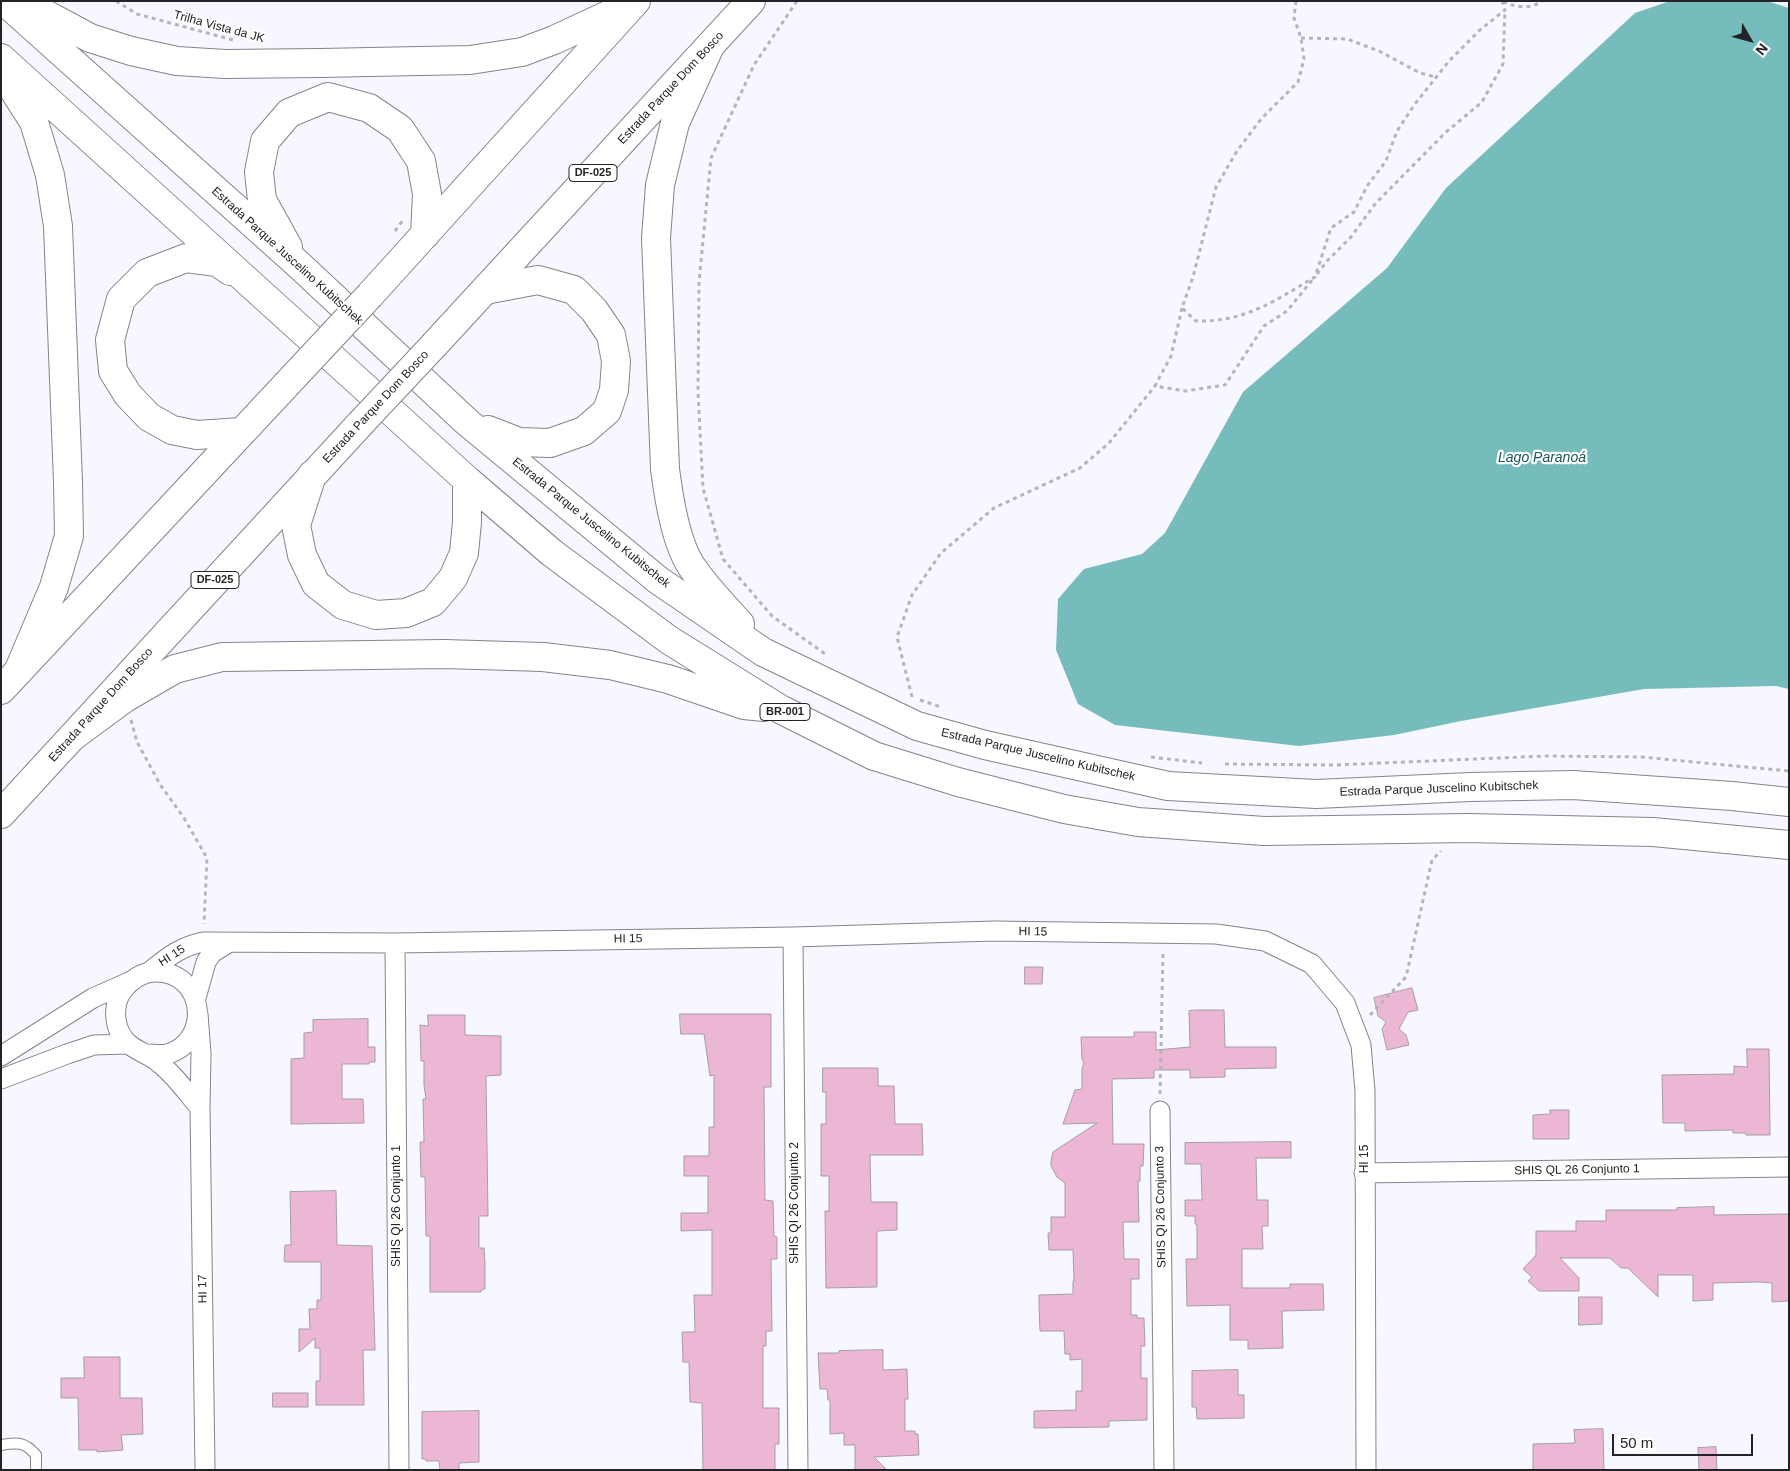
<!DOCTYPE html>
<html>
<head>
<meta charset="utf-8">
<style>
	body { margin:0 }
	#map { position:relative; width:1790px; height:1471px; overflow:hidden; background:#f6f7ff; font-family:Arial,sans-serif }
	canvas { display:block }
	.frame { position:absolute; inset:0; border:2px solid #232327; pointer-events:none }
	.north { position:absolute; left:1725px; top:15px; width:50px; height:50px; -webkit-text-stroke:4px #fff; paint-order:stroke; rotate:128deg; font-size:14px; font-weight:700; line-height:20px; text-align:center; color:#232327 }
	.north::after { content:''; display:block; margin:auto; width:18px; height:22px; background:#232327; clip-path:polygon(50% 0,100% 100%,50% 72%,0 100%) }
	.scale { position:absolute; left:1612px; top:1434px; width:141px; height:22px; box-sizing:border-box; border:2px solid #232327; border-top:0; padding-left:6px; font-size:15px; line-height:18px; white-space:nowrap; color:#232327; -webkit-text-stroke:4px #fff; paint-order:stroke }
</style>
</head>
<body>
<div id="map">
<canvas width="1790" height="1471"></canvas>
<div class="frame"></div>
<div class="north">N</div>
<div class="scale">50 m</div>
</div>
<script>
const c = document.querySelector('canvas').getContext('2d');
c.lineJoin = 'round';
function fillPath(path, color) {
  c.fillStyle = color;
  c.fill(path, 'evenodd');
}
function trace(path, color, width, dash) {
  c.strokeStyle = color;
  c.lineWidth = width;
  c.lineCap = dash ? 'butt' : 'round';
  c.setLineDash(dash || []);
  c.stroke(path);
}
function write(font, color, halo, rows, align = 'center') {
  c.font = font + ' Arial,sans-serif';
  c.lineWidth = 4.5;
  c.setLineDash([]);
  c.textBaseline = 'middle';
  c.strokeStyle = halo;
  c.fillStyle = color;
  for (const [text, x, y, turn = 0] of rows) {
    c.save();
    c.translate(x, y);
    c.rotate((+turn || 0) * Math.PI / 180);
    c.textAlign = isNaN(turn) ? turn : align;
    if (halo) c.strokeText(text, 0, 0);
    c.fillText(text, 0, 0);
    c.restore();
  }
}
const water = new Path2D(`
	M 1670,1 L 1767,1 L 1789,8 L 1789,689 L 1776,686 L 1644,689 L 1461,721 L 1394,735 L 1299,746 L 1115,725 L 1078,704 L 1056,650 L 1058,599 L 1084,569 L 1142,554 L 1165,533 L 1243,392 L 1387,268 L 1446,188 L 1635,13 Z`);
const building = new Path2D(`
	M 1025,967 L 1043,967 L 1042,984 L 1025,984 Z
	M 1412,988 L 1418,1010 L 1408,1012 L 1399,1029 L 1406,1035 L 1409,1045 L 1387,1050 L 1382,1029 L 1386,1022 L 1378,1016 L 1374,998 Z
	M 1197,1010 L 1224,1010 L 1225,1047 L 1276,1047 L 1276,1068 L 1225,1069 L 1225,1077 L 1190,1078 L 1190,1070 L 1154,1070 L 1154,1078 L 1112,1079 L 1113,1144 L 1144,1144 L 1143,1166 L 1140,1166 L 1140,1181 L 1138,1181 L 1139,1222 L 1123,1222 L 1124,1259 L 1139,1259 L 1139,1279 L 1131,1279 L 1131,1315 L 1137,1315 L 1137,1318 L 1144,1318 L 1145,1346 L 1141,1346 L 1141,1378 L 1147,1378 L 1147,1420 L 1109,1421 L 1109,1427 L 1034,1428 L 1034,1411 L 1076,1410 L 1076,1391 L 1082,1391 L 1082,1359 L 1070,1360 L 1070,1354 L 1065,1354 L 1064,1331 L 1040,1331 L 1039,1305 L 1039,1295 L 1073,1294 L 1073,1281 L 1074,1281 L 1073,1250 L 1049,1250 L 1048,1233 L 1051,1233 L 1051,1217 L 1065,1217 L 1065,1183 L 1057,1177 L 1051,1166 L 1051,1161 L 1053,1152 L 1097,1123 L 1063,1124 L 1075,1090 L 1082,1089 L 1082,1069 L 1084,1062 L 1082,1060 L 1081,1037 L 1134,1037 L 1134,1032 L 1156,1032 L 1156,1050 L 1190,1047 L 1189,1011 Z
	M 680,1014 L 771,1014 L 771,1087 L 764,1087 L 765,1200 L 773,1201 L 774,1236 L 777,1237 L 777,1259 L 771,1259 L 772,1331 L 766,1331 L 766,1346 L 763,1346 L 763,1408 L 779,1408 L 779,1444 L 775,1444 L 775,1470 L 703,1470 L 702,1403 L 690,1402 L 689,1362 L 683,1362 L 682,1332 L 695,1332 L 694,1295 L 712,1295 L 712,1230 L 681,1231 L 681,1213 L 708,1213 L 708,1176 L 684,1176 L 684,1156 L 709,1156 L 709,1127 L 714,1127 L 714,1075 L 710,1076 L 704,1034 L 681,1034 Z
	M 428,1015 L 465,1015 L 465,1035 L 501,1036 L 501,1075 L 486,1076 L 488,1216 L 479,1216 L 479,1248 L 484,1248 L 485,1263 L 485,1289 L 481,1290 L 481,1292 L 430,1292 L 430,1236 L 426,1236 L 425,1177 L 421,1177 L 420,1142 L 424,1142 L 423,1099 L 426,1099 L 424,1085 L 424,1061 L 421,1061 L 420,1025 L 428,1026 Z
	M 368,1019 L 368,1047 L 375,1047 L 375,1062 L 369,1062 L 369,1064 L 342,1064 L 342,1099 L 363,1099 L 364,1123 L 291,1124 L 291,1059 L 304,1058 L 304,1033 L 313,1032 L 313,1020 Z
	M 1747,1049 L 1769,1049 L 1770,1135 L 1746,1135 L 1746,1133 L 1733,1133 L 1733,1130 L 1685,1131 L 1685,1123 L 1663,1123 L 1662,1075 L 1734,1074 L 1734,1066 L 1747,1067 Z
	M 823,1068 L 878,1068 L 878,1086 L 894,1086 L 895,1124 L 922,1124 L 923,1155 L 870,1155 L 871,1202 L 897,1202 L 897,1230 L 877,1231 L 877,1287 L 826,1288 L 825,1211 L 829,1211 L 829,1176 L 821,1176 L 821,1124 L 826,1124 L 826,1092 L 823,1092 Z
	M 1550,1110 L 1569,1110 L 1569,1139 L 1533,1139 L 1533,1115 L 1550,1114 Z
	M 1291,1142 L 1291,1158 L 1256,1158 L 1257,1200 L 1268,1200 L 1268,1226 L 1262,1226 L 1263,1249 L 1242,1249 L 1242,1288 L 1290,1288 L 1290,1284 L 1323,1284 L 1324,1310 L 1282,1311 L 1283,1348 L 1248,1349 L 1248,1340 L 1230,1340 L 1230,1305 L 1187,1306 L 1186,1259 L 1197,1259 L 1197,1225 L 1195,1224 L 1195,1216 L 1185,1216 L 1185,1200 L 1202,1200 L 1201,1164 L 1185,1164 L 1185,1143 Z
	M 336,1191 L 337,1245 L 372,1246 L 375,1350 L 363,1350 L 364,1405 L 316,1405 L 316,1381 L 320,1381 L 320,1348 L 315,1348 L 315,1338 L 299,1352 L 299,1329 L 310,1329 L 309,1309 L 317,1309 L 317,1300 L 321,1300 L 321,1262 L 285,1262 L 284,1261 L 285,1245 L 291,1245 L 290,1192 Z
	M 1714,1207 L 1714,1215 L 1789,1214 L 1789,1301 L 1772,1302 L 1772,1283 L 1760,1282 L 1713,1283 L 1713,1300 L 1693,1301 L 1693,1275 L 1658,1275 L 1658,1297 L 1628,1268 L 1621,1268 L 1610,1258 L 1560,1258 L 1579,1278 L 1579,1291 L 1539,1291 L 1528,1281 L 1532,1277 L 1523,1269 L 1536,1255 L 1536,1231 L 1576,1231 L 1576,1221 L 1606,1221 L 1606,1210 L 1677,1210 L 1677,1208 Z
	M 1579,1297 L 1602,1297 L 1602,1324 L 1579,1325 Z
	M 883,1350 L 883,1370 L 907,1369 L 908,1399 L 905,1399 L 905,1431 L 915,1431 L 915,1434 L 918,1434 L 919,1455 L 874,1457 L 887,1470 L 855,1470 L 855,1445 L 844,1445 L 844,1433 L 830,1434 L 830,1400 L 828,1400 L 827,1389 L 820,1389 L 818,1353 L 839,1353 L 839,1351 Z
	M 84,1357 L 120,1357 L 120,1398 L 142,1398 L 143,1434 L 121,1435 L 123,1450 L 97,1452 L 97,1450 L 79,1450 L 78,1398 L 61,1398 L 61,1378 L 84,1378 Z
	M 1238,1370 L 1238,1395 L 1244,1395 L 1244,1418 L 1197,1419 L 1196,1407 L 1192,1407 L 1192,1371 Z
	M 273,1393 L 308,1393 L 308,1407 L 273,1407 Z
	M 479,1411 L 479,1462 L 459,1463 L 459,1470 L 440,1470 L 439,1461 L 426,1461 L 426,1459 L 422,1459 L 422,1412 Z
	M 1603,1429 L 1604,1470 L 1533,1470 L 1533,1444 L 1575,1443 L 1574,1430 Z
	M 1716,1447 L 1717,1470 L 1699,1470 L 1698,1448 Z`);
const path = new Path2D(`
	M 116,1 L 137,14 L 233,40
	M 797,1 L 754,65 L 711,158 L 699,282 L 698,392 L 703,488 L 723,559 L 772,616 L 828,656
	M 1296,1 L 1294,18 L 1301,38 L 1304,59 L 1298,82 L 1261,119 L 1237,151 L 1216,187 L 1193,277 L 1182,308 L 1196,321 C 1246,322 1274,301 1315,277 L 1331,228 L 1354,212 L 1367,186 L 1386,161 L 1397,131 L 1415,104 L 1449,61 L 1481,29 L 1505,10 L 1502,1
	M 1503,2 C 1516,7 1530,10 1542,1
	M 1301,38 L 1347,39 L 1379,51 L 1420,73 L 1436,77
	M 395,231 L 403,220
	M 1317,274 L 1328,260 L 1351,237 L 1375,204 L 1445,133 L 1482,102 L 1503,64 L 1505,11
	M 1182,308 L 1171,356 L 1155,386 L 1185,391 L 1225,385 L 1264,326 L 1287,311 L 1313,279
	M 912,697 L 897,637 L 912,595 L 941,553 L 994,508 L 1080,468 L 1109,443 L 1155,386
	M 920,700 L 941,707
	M 131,720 L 137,742 L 161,786 L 184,818 L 207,858 L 204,924
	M 1151,757 L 1202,763
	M 1225,764 L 1335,765 L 1545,756 L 1641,757 L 1789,771
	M 1370,1015 L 1406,977 L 1432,860 L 1441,851
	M 1160,1094 L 1163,951`);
const service = new Path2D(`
	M 1,1445 C 18,1442 25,1442 36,1455 L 36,1470`);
const minor = new Path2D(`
	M 793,937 L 798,1470
	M 395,943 L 399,1470
	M 149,972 C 167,958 179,947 203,942 L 395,943 L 793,937 L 994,931 L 1216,934 L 1265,941 L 1312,964 L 1345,1003 L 1361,1045 L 1365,1091 L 1366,1470
	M 196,998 L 206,962 L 212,953 L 228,943
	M 198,1014 L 201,1053 L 200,1108 L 205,1470
	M 148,1054 C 153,1054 161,1055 167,1054 C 213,1041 205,971 155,972 C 142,972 131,980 123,990 C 111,1006 114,1033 130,1045 C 139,1052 150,1055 159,1063 C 175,1075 187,1093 200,1108
	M 1,1056 L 93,998 L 129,982
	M 1,1079 L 67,1054 L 94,1045 L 128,1044
	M 1160,1111 L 1164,1470
	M 1364,1173 L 1789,1167`);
const primary = new Path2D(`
	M 370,295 L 636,1
	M 435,344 L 751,1
	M 1,690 L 286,385
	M 1,814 L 360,424`);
const trunk = new Path2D(`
	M 4,1 L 299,265 L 467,422 L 658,580 L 763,652 L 917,726 L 985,745 L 1168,786 L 1316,794 L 1470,787 L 1573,785 L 1732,796 L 1789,802
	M 17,6 L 28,6 L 36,9 L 90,38 L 131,51 L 177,61 L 225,64 L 320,63 L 470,60 L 522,52 L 554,40 L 634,3
	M 710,46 L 675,123 L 660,185 L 656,238 L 665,469 C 669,499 676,546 694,570 C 707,589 724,606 740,624
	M 1,58 L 467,480 L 552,553 L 669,640 L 780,709 L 874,756 L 958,782 L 1064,809 L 1138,822 L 1264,831 L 1467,828 L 1653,832 L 1789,845
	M 1,70 L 34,122 L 50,175 L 58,226 L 68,482 L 69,536 L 54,587 L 18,672
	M 288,247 L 262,200 L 259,172 L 265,141 L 289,113 L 328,97 L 369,108 L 400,129 L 421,161 L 427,194 L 425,235
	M 230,271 L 217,262 L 186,258 L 147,273 L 121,299 L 110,340 L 113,371 L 128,395 L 149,417 L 172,430 L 197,435 L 241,432
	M 485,290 L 538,280 L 574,290 L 594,310 L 611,335 L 616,361 L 614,390 L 607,411 L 584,431 L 550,443 L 519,442 L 488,430
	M 312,475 L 296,525 L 302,555 L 316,584 L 343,605 L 376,615 L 406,613 L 433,602 L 453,578 L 464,553 L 467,522 L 467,480
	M 72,737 L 125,698 L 175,669 L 222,657 L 444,654 L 543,657 L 610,665 L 668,679 L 744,705 L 764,707`);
const primaryBridge = new Path2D(`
	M 286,385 L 370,295
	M 360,424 L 435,344`);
const shields = [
	[593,173,48],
	[215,580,48],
	[785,712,50]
];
const shieldNames = [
	["DF-025",593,173],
	["DF-025",215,580],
	["BR-001",785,712]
];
const streetNames = [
	["Trilha Vista da JK",219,27,15],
	["Estrada Parque Dom Bosco",671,88,-47],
	["Estrada Parque Juscelino Kubitschek",287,256,42],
	["Estrada Parque Dom Bosco",376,407,-47],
	["Estrada Parque Juscelino Kubitschek",591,523,39],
	["Estrada Parque Dom Bosco",101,705,-48],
	["Estrada Parque Juscelino Kubitschek",1038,755,13],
	["Estrada Parque Juscelino Kubitschek",1439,789,-2],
	["HI 15",1033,932,1],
	["HI 15",628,939,-1],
	["HI 15",172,956,-33],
	["HI 15",1365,1159,-90],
	["SHIS QL 26 Conjunto 1",1577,1170,-1],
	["SHIS QI 26 Conjunto 2",795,1203,-90],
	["SHIS QI 26 Conjunto 1",397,1206,-90],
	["SHIS QI 26 Conjunto 3",1161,1207,-91],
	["HI 17",203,1289,-91]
];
const waterNames = [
	["Lago Paranoá",1542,458]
];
fillPath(water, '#77bcbd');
fillPath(building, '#ebb7d4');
trace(building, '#a79da2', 1);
trace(service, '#83848d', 12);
trace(minor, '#83848d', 21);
trace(primary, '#83848d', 30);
trace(trunk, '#83848d', 30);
trace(path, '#b4b5bb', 3, [4, 4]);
trace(service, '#fff', 10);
trace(minor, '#fff', 19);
trace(primary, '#fff', 28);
trace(trunk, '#fff', 28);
trace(primaryBridge, '#83848d', 30, []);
trace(primaryBridge, '#fff', 28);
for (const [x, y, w] of shields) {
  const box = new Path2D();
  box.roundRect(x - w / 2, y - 8.5, w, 17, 4);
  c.fillStyle = '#fff';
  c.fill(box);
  trace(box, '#232327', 1);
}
write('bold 11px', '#232327', null, shieldNames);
write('12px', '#232327', '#fff', streetNames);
write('italic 14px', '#185556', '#fff', waterNames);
</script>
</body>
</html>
